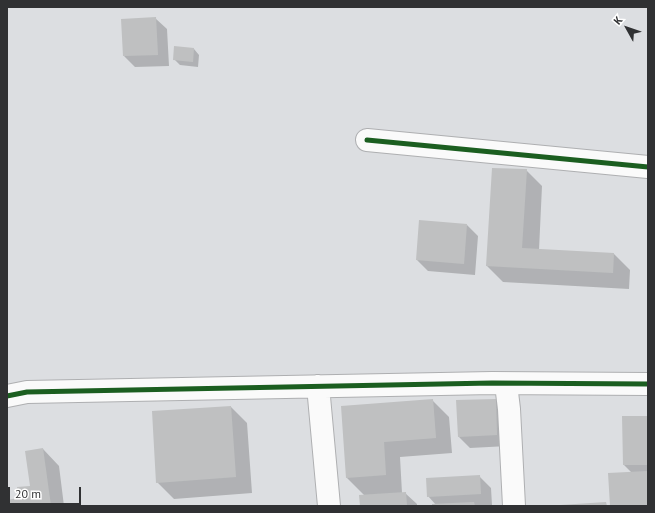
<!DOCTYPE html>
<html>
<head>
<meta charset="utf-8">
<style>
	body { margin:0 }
	#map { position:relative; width:655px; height:513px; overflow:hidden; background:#dcdee1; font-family:"PT Sans",sans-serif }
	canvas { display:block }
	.frame { position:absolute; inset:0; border:8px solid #303133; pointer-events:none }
	.north { position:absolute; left:607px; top:8px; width:40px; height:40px; -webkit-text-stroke:3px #fff; paint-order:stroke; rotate:310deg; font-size:11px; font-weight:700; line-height:16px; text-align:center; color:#303133 }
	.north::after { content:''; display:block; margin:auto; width:14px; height:18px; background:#303133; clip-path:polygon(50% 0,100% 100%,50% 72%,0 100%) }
	.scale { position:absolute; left:8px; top:487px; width:73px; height:18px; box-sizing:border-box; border:2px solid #303133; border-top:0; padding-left:5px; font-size:12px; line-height:14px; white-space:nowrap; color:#303133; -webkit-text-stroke:3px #fff; paint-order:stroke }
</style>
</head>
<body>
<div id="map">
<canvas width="655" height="513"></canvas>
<div class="frame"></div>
<div class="north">K</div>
<div class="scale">20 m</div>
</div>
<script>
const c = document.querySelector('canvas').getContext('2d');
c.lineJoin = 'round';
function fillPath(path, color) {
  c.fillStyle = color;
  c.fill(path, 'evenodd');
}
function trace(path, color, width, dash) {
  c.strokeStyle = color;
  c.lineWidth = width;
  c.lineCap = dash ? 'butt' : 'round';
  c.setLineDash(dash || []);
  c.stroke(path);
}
const shadow = new Path2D(`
	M 155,18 L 167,29 L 169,66 L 135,67 L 124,56 Z
	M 194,49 L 199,55 L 198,67 L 180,65 L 174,59 Z
	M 526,170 L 542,186 L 539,250 L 614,254 L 630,270 L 629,289 L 503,282 L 487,266 Z
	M 467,225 L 478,236 L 475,275 L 428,271 L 417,260 Z
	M 495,400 L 507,411 L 508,446 L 470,448 L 459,437 Z
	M 433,401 L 449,417 L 452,453 L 400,457 L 402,493 L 405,493 L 417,504 L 417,506 L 361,506 L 365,496 L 347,478 L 342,407 Z
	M 231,407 L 247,423 L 252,493 L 174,499 L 157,482 Z
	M 648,417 L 648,506 L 611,506 L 632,473 L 624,465 Z
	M 43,449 L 59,466 L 64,506 L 7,506 L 7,501 L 20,499 L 31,486 Z
	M 479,476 L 491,488 L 492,505 L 433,506 L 436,505 L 428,496 Z`);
const building = new Path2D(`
	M 156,17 L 158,55 L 123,56 L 121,19 Z
	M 174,46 L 194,48 L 193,62 L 173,60 Z
	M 492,168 L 527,169 L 522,248 L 614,253 L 613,273 L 486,266 Z
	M 419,220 L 467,224 L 464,264 L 416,260 Z
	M 433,399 L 436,438 L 384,442 L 386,475 L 346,478 L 341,406 Z
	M 496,399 L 497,435 L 458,437 L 456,400 Z
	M 231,406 L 236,477 L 156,483 L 152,411 Z
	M 622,416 L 648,416 L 648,465 L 623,465 Z
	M 43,448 L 51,506 L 7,506 L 7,500 L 19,498 L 17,487 L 30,486 L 25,451 Z
	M 648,471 L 648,506 L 610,506 L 608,473 Z
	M 480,475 L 481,494 L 427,497 L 426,478 Z
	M 406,492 L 407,506 L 360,506 L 359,495 Z
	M 474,502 L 475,506 L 432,506 L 432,504 Z
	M 606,502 L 607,506 L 560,506 L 560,505 Z`);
const minor = new Path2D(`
	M 367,140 L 648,167
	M 506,384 L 509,409 L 514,506
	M 318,386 L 329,506
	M 7,396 L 27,392 L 492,383 L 648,384`);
const cycleway = new Path2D(`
	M 367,140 L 648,167
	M 7,396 L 27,392 L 492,383 L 648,384`);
fillPath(shadow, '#0003');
fillPath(building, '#bfc0c1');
trace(minor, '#aeafb1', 24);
trace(minor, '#fafafa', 22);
trace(cycleway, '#1b5e20', 5);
</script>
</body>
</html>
